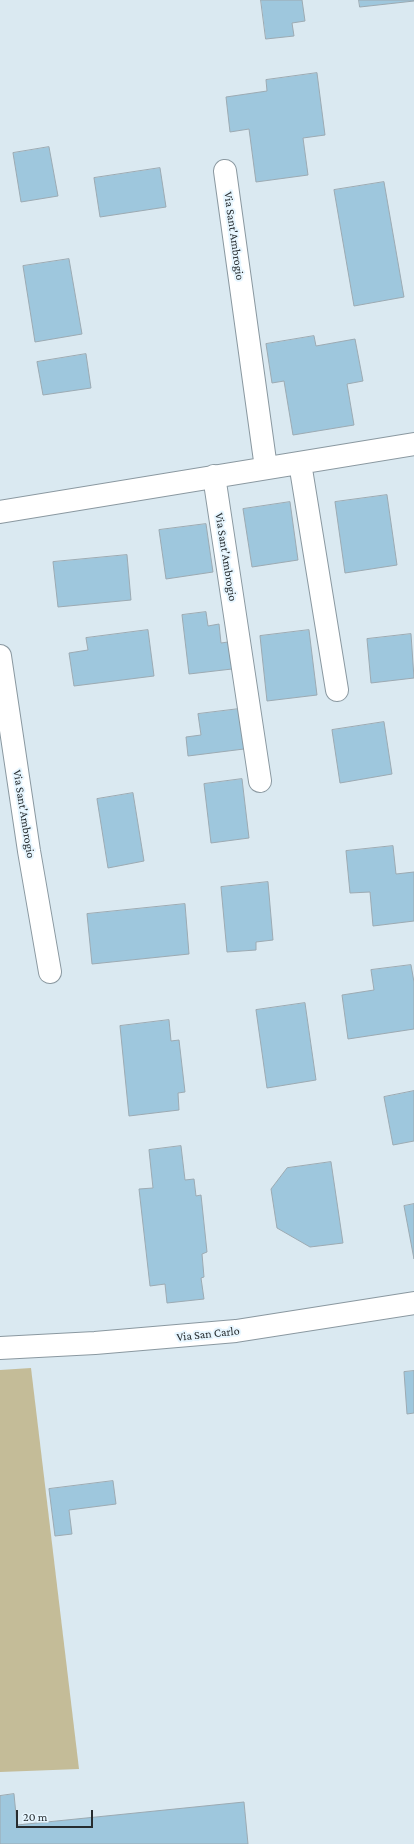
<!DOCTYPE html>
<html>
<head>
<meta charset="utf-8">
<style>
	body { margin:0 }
	#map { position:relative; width:414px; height:1844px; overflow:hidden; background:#dae9f1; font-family:"Crimson Pro",serif }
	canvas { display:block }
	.scale { position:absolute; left:16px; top:1810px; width:77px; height:18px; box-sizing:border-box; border:2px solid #262c2f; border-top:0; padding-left:5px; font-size:12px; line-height:14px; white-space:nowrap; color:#262c2f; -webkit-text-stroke:3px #e7f6ff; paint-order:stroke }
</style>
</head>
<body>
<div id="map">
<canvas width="414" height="1844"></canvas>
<div class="scale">20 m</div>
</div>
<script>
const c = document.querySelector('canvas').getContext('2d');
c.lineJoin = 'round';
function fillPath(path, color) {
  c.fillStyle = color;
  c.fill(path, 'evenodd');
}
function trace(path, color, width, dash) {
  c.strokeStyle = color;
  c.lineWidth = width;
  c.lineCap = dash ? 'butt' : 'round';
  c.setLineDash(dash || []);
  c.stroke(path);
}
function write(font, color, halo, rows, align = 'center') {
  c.font = font + ' "Crimson Pro",serif';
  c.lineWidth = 4;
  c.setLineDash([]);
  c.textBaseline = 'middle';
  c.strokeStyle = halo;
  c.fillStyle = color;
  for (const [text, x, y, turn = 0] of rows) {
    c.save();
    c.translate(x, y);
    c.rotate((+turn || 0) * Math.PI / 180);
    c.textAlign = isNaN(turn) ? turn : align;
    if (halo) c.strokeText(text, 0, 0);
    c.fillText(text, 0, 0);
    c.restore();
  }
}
const green = new Path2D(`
	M 31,1368 L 79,1769 L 0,1772 L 0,1370 Z`);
const building = new Path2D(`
	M 261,0 L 302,0 L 305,21 L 292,23 L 294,36 L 266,39 Z
	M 359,0 L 414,0 L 414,1 L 360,7 Z
	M 317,73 L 325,135 L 303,138 L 308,175 L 256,182 L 249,129 L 230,132 L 226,97 L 267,91 L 266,80 Z
	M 49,147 L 58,196 L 21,202 L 13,153 Z
	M 160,168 L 166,207 L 100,217 L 94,178 Z
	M 384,182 L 404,297 L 354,306 L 334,190 Z
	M 69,259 L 82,334 L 35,342 L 23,266 Z
	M 314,336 L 316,346 L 355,339 L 363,381 L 347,384 L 354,425 L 293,435 L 284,381 L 272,383 L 266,344 Z
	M 86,354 L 91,388 L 43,395 L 37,362 Z
	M 387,495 L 397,565 L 345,573 L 335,502 Z
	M 290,502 L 298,560 L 252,567 L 243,509 Z
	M 206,524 L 213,572 L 166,579 L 159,530 Z
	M 127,555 L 131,600 L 58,607 L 53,562 Z
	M 206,612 L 208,626 L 219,624 L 221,643 L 228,642 L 232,669 L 189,674 L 182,615 Z
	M 148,630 L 154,676 L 74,686 L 69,653 L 88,650 L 86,638 Z
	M 309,630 L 317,695 L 267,701 L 260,636 Z
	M 411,634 L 414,678 L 371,683 L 367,639 Z
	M 239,709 L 244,749 L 188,756 L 186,737 L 201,735 L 198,714 Z
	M 384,722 L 392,774 L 340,783 L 332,730 Z
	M 242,779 L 249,838 L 211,843 L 204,784 Z
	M 133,793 L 144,861 L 108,868 L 97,799 Z
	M 393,846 L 396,874 L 414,872 L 414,921 L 373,926 L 370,892 L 350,893 L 346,851 Z
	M 268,882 L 273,940 L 256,942 L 256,950 L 227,952 L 221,887 Z
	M 185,904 L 189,954 L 92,964 L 87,914 Z
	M 411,965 L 414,982 L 414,1029 L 348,1039 L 342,995 L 374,990 L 371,970 Z
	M 305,1003 L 316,1080 L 267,1088 L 256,1010 Z
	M 169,1020 L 171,1041 L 179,1040 L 185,1092 L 178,1093 L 179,1110 L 129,1116 L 120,1026 Z
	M 414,1091 L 414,1141 L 393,1145 L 384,1097 Z
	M 181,1146 L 185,1180 L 194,1179 L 196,1196 L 201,1195 L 207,1252 L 202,1254 L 204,1277 L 201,1278 L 204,1299 L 167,1303 L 165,1284 L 150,1286 L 139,1189 L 153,1188 L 149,1150 Z
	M 331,1162 L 343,1243 L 310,1247 L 277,1228 L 271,1189 L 287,1168 Z
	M 414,1204 L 414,1259 L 404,1206 Z
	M 414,1371 L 414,1413 L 407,1414 L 404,1372 Z
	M 113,1481 L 116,1504 L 69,1510 L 72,1534 L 55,1536 L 49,1489 Z
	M 14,1794 L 17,1825 L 244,1802 L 248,1844 L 0,1844 L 0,1796 Z`);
const minor = new Path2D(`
	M 225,171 L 266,468
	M 300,463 L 337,690
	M 214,476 L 260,781
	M 0,512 L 414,444
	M 0,656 L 29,851 L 50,972
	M 0,1348 L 95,1343 L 236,1331 L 414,1303`);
const streetNames = [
	["Via Sant'Ambrogio",234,236,82],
	["Via Sant'Ambrogio",226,557,81],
	["Via Sant'Ambrogio",24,814,81],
	["Via San Carlo",208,1334,-6]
];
fillPath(green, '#c4bc98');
fillPath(building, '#9ec7dd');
trace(building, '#9caab2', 1);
trace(minor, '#8a98a0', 24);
trace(minor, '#fff', 22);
write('12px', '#262c2f', '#e7f6ff', streetNames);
</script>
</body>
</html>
